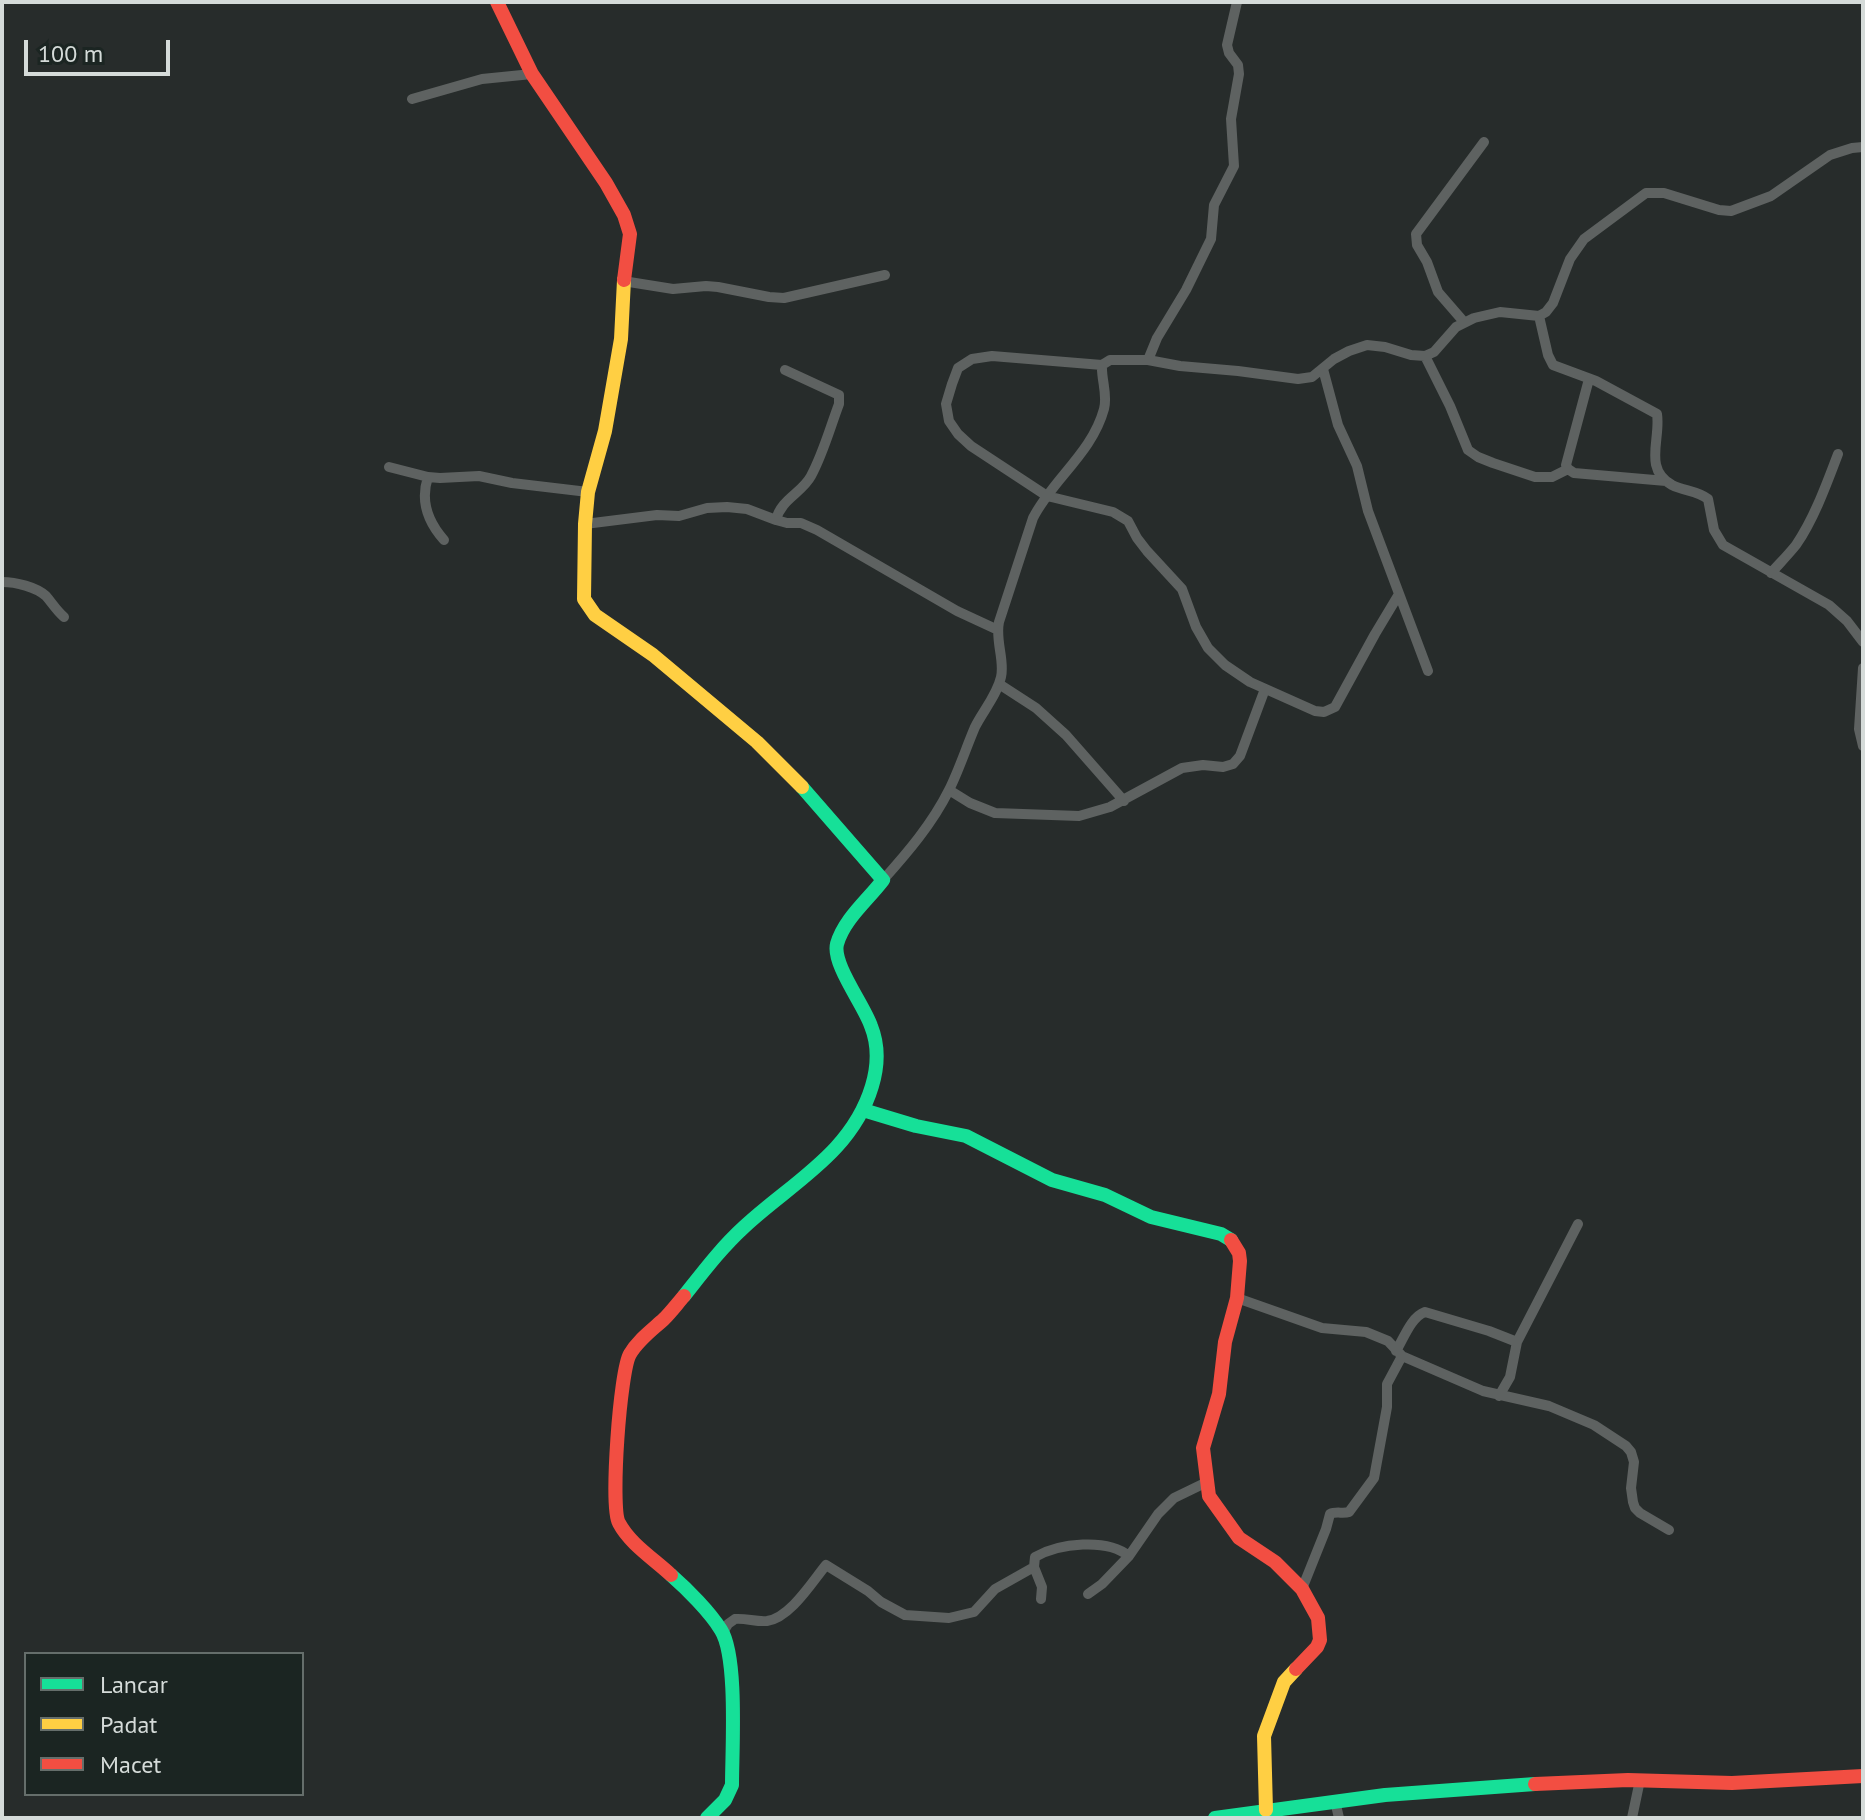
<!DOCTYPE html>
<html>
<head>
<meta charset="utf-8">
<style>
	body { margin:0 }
	#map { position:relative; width:1865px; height:1820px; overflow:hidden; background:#272c2b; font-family:"PT Sans",sans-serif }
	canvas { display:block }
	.frame { position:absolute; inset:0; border:4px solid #d5dbd9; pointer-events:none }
	.legend { position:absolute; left:24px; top:1652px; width:280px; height:144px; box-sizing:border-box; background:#1b2522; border:2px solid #656e6b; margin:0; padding:10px 14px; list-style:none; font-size:24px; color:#d5dbd9 }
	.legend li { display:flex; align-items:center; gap:16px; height:40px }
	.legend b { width:40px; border:2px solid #656e6b }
	.scale { position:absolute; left:24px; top:40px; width:146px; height:36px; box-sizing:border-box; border:4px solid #d5dbd9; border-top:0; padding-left:10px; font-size:24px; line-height:28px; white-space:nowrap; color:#d5dbd9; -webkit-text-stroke:6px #1b2522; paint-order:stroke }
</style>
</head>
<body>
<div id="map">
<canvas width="1865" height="1820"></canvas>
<div class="frame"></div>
<ul class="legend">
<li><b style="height:10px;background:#16e098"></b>Lancar</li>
<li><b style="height:10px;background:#ffcf43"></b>Padat</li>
<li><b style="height:10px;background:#f24e42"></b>Macet</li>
</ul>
<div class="scale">100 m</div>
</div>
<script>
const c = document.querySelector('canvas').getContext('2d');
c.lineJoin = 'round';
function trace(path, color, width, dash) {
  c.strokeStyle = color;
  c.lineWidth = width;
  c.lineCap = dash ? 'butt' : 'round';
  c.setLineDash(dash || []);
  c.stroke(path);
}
const street = new Path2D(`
	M 412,99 L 482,79 L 532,74
	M 623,281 L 673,289 L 706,286 L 718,287 L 769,297 L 784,298 L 885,275
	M 1539,316 L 1548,355 L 1553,365 L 1596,381 L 1657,414 C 1661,439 1643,469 1672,485 C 1684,491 1698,491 1708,499 L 1714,530 L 1723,545 L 1829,605 L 1847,621 L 1863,642
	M 1464,322 L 1438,292 L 1427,262 L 1417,245 L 1416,234 L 1484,142
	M 1425,356 L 1450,406 L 1468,450 L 1478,457 L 1493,463 L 1535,477 L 1552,477 L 1568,469
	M 1148,360 L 1180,366 L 1238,371 L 1298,379 L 1312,377 L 1334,359 L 1349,351 L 1367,345 L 1385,347 L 1411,355 L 1425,356 L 1434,352 L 1456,327 L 1474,318 L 1500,312 L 1539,316 L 1546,312 L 1553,303 L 1570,259 L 1584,239 L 1646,193 L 1664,193 L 1719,210 L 1731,211 L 1771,196 L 1830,155 L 1852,148 L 1863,147
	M 1102,365 L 992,356 L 972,359 L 958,368 L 952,384 L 946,404 L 949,421 L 958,434 L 971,446 L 1047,496 L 1113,512 L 1128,521 L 1137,538 L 1147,551 L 1182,589 L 1196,627 L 1208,648 L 1225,665 L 1250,682 L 1315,711 L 1324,712 L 1335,707 L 1375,634 L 1399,594
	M 1323,369 L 1338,425 L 1357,466 L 1368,511 L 1428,671
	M 1589,379 L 1566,465 L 1568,469 L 1574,473 L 1666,481
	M 389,467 L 428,477 L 440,478 L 479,476 L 512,483 L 588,492
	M 428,477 C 420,501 428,522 444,540
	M 776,520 L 787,523 L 801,523 L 817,530 L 957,611 L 998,630
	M 585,524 L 657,515 L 679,516 L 707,508 L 727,507 L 747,509 L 776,520 C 781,499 802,493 811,476 C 823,454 830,428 839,404 L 839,395 L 785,370
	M 1771,573 C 1779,564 1788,555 1796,545 C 1814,519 1827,483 1838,454
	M 2,582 C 16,582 36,587 46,596 C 52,603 57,611 64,617
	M 1863,668 L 1859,729 L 1863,746
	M 999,684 L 1036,708 L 1066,735 L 1124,801
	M 949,790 L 970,803 L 995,813 L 1079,816 L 1110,807 L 1182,768 L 1203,765 L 1223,767 L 1233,764 L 1240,756 L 1265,689
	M 883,880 C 908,852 932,824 949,790 C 959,770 966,748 975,727 C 983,711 997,695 1001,677 C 1005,660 995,641 999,622 L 1033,518 C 1053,479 1092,453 1104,409 C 1108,395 1101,379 1102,365 L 1110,360 L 1148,360 L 1157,338 L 1186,290 L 1211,239 L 1214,205 L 1234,166 L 1231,119 L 1239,74 L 1238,65 L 1229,53 L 1227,45 L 1237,2
	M 1237,1298 L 1322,1328 L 1366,1332 L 1388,1341 L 1402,1356 L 1483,1391 L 1549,1406 L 1594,1425 L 1626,1446 L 1631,1452 L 1634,1462 L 1631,1488 L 1633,1502 L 1635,1508 L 1640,1513 L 1669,1530
	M 1396,1351 C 1404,1338 1411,1317 1425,1312 L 1489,1331 L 1517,1342
	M 1499,1396 L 1510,1377 L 1517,1342 L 1578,1224
	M 1302,1589 L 1326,1529 L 1330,1514 C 1336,1511 1343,1514 1349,1512 L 1374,1478 L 1387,1407 L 1387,1384 L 1402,1356
	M 1088,1594 L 1102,1584 L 1129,1556 L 1158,1514 L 1174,1498 L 1207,1482
	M 1041,1599 L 1042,1587 L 1034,1567 L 1035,1557 C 1059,1543 1107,1538 1129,1556
	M 723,1632 L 728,1624 L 735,1619 C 746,1618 756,1622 767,1621 C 790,1618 812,1582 826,1565 L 868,1591 L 881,1602 L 905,1615 L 949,1618 L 974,1612 L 995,1589 L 1034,1567
	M 1335,1801 L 1339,1818
	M 1632,1818 L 1640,1780`);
const fast = new Path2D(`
	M 863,1110 L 916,1126 L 966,1136 L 1052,1180 L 1105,1195 L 1151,1217 L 1221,1234 L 1231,1240
	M 684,1296 C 703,1272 721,1248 744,1227 C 791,1183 852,1153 872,1086 C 878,1066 879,1046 871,1026 C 864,1005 832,964 837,944 C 844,919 868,900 883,880 L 802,787
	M 671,1575 C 687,1589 710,1612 721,1630 C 738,1657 732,1750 732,1785 L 725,1800 L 707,1818
	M 1215,1818 L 1385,1795 L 1535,1784`);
const slow = new Path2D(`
	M 624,280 L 621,339 L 605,431 L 588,492 L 585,524 L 584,599 L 595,615 L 653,655 L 757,742 L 802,787
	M 1266,1810 L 1264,1736 L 1284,1682 L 1296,1669`);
const jam = new Path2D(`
	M 497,2 L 532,74 L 606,183 L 624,215 L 630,234 L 624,280
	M 1231,1240 L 1239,1253 L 1240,1261 L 1237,1298 L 1225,1342 L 1219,1394 L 1203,1448 L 1209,1496 L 1239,1538 L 1275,1562 L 1302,1589 L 1318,1618 L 1320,1640 L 1317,1647 L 1296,1669
	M 671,1575 C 654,1559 630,1544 619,1523 C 610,1508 620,1370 630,1354 C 638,1340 652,1330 664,1319 C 671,1312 677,1304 684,1296
	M 1535,1784 L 1628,1780 L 1732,1783 L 1863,1776`);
trace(street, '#5e6261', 10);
trace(fast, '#16e098', 14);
trace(slow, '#ffcf43', 14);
trace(jam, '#f24e42', 14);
</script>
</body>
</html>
